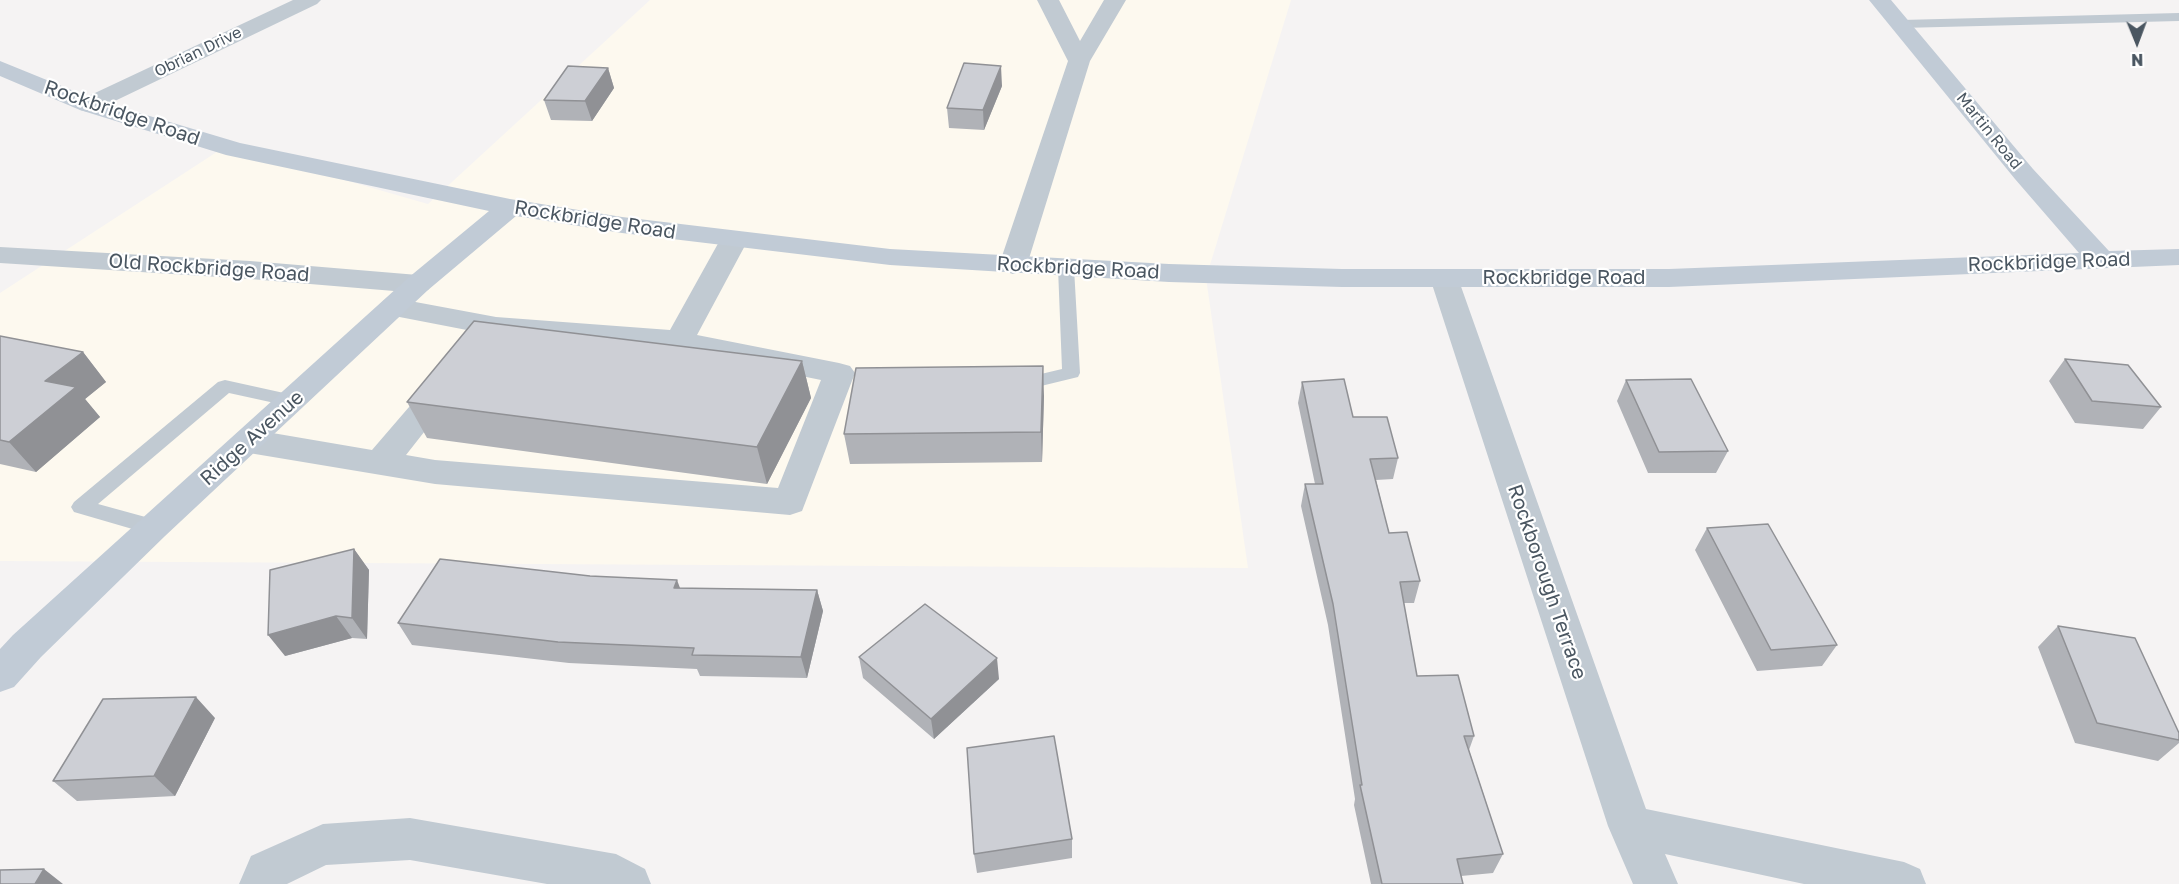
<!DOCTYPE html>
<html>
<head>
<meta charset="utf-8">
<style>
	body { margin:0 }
	#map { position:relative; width:2179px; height:884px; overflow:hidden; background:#f5f3f3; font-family:"Golos Text",sans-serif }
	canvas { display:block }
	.north { position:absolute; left:2107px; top:12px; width:60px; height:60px; -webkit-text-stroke:4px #fff; paint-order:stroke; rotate:179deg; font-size:16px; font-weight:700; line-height:24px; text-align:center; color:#4a5661 }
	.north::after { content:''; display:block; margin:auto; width:21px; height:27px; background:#4a5661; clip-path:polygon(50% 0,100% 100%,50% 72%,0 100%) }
</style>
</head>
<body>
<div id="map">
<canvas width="2179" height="884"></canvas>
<div class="north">N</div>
</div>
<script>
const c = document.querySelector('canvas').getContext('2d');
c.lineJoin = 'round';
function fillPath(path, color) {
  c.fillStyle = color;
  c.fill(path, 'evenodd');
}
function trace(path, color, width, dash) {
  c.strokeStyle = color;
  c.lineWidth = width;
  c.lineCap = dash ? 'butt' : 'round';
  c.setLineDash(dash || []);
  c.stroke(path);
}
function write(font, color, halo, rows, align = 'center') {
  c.font = font + ' "Golos Text",sans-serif';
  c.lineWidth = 4.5;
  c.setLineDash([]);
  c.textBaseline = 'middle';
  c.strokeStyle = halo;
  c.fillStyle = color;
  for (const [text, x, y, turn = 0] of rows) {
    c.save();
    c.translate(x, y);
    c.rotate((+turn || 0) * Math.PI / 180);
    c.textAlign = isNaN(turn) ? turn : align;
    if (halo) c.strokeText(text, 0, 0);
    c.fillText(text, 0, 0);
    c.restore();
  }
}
const commercial = new Path2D(`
	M 650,0 L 1291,0 L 1206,278 L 1248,568 L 0,561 L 0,293 L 226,146 L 428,204 Z`);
const lane = new Path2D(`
	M 2179,13 L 2179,21 L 1901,28 L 1895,24 L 1901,20 Z
	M 1066,263 L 1074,268 L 1080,373 L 1078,377 L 1041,386 L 1010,384 L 1008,380 L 1010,376 L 1041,374 L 1062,369 L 1058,268 Z
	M 225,380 L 293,395 L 300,396 L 302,401 L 300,406 L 293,407 L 229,393 L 98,504 L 160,521 L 163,527 L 160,533 L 153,535 L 74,512 L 71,507 L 74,502 L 218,382 Z`);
const street = new Path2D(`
	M 293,0 L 321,0 L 317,4 L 96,110 L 88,112 L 80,110 L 76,105 L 80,100 Z
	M 1037,0 L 1059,0 L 1080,41 L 1104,0 L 1126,0 L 1090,61 L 1027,265 L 1023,271 L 1013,274 L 1003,271 L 999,265 L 1068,61 Z
	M 734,232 L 744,234 L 748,240 L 697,335 L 839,363 L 850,366 L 855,373 L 802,511 L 790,515 L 435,484 L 249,453 L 237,449 L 233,441 L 237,433 L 249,429 L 372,450 L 434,378 L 445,374 L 456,378 L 461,385 L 406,455 L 435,460 L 778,488 L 821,380 L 679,351 L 501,336 C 490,349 485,357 466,352 L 462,345 L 472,331 L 384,314 L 379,307 L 384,300 L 394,298 L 496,317 L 670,330 L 720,240 L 724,234 Z
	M 0,247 L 250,261 L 418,275 L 428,278 L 432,284 L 428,290 L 418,293 L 250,279 L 0,263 Z
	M 1444,269 L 1454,272 L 1458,278 L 1646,809 L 1904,862 L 1920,869 L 1926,884 L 1804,884 L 1665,854 L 1678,884 L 1633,884 L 1608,826 L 1430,278 L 1434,272 Z
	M 410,818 L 616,854 L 645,869 L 651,884 L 547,884 L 410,860 L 326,865 L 287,884 L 239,884 L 251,856 L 323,824 Z`);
const secondary = new Path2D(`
	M 1869,0 L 1891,0 L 2033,169 L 2109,251 L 2179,249 L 2179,265 L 1669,287 L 1342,287 L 1169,282 L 890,265 L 622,233 L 516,216 L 428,290 L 165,536 L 41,657 L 14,687 L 0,692 L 0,649 L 13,635 L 408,278 L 489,211 L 226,155 L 80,110 L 0,76 L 0,61 L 96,100 L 240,143 L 510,199 L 622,217 L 890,249 L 1169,264 L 1342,269 L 1669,269 L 2079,253 L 2015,179 Z`);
const wall = new Path2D(`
	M 608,68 L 614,88 L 592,121 L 551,120 L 544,100 Z
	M 1002,86 L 984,130 L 949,128 L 947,108 Z
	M 0,336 L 83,352 L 106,382 L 85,399 L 100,417 L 36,472 L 0,464 Z
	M 2065,359 L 2161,407 L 2143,429 L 2075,423 L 2049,381 Z
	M 802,361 L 811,398 L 767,484 L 427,438 L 407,402 Z
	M 1626,380 L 1728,451 L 1716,473 L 1648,473 L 1617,401 Z
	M 1302,382 L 1353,417 L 1398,458 L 1393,479 L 1376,480 L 1389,533 L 1420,581 L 1414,603 L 1404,603 L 1417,676 L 1474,736 L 1469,750 L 1503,854 L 1493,873 L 1461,876 L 1463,884 L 1371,884 L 1354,805 L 1355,799 L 1328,625 L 1301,506 L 1305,484 L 1315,484 L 1298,403 Z
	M 1044,396 L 1042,462 L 850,464 L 844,434 Z
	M 1707,528 L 1837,645 L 1822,666 L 1757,671 L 1695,550 Z
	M 354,549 L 369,570 L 367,639 L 352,638 L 285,656 Z
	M 680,588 L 817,590 L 823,611 L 807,678 L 700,676 L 697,669 L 569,663 L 412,645 L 398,623 Z
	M 2058,626 L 2179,733 L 2179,743 L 2158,761 L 2075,743 L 2038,647 Z
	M 859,657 L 999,679 L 934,739 L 863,678 Z
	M 215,718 L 175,796 L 77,801 L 53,781 Z
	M 1072,839 L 1072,858 L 977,873 L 974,854 Z`);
const shadedWall = new Path2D(`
	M 1001,66 L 1002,86 L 984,130 L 983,110 Z
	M 608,68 L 614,88 L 592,121 L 585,101 Z
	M 83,352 L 106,382 L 85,399 L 100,417 L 36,472 L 9,442 L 45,381 Z
	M 802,361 L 811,398 L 767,484 L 757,447 Z
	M 1043,366 L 1044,396 L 1042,462 L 1041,432 Z
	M 354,549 L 369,570 L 367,639 L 352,618 Z
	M 677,580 L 685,601 L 674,588 Z
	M 817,590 L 823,611 L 807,678 L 801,657 Z
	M 336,616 L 352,638 L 285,656 L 268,635 Z
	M 997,658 L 999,679 L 934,739 L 931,719 Z
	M 196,697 L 215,718 L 175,796 L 154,776 Z
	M 44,869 L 63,884 L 35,884 Z`);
const building = new Path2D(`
	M 964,63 L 1001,66 L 983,110 L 947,108 Z
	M 568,66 L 608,68 L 585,101 L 544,100 Z
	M 474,321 L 802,361 L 757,447 L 407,402 Z
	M 0,336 L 83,352 L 45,381 L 76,387 L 9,442 L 0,440 Z
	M 2065,359 L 2128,365 L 2161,407 L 2092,401 Z
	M 1043,366 L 1041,432 L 844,434 L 856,368 Z
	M 1344,379 L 1353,417 L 1387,417 L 1398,458 L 1370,459 L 1389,533 L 1407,532 L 1420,581 L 1400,582 L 1417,676 L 1458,675 L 1474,736 L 1464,736 L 1503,854 L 1457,859 L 1463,884 L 1382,884 L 1360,785 L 1362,785 L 1333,604 L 1305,484 L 1323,484 L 1302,382 Z
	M 1691,379 L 1728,451 L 1659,452 L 1626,380 Z
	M 1768,524 L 1837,645 L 1771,650 L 1707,528 Z
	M 354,549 L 352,618 L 336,616 L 268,635 L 270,570 Z
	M 440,559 L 590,576 L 677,580 L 674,588 L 817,590 L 801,657 L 692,655 L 694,648 L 558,642 L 398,623 Z
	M 925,604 L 997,658 L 931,719 L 859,657 Z
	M 2058,626 L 2135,638 L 2179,733 L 2179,740 L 2097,723 Z
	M 196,697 L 154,776 L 53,781 L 103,699 Z
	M 1054,736 L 1072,839 L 974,854 L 967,748 Z
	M 44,869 L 35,884 L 0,884 L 0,870 Z`);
const farStreetnames = [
	["Obrian Drive",198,52,-26],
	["Martin Road",1989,131,51]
];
const streetNames = [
	["Rockbridge Road",122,113,19],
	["Rockbridge Road",595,220,9],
	["Rockbridge Road",2049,262,-2],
	["Old Rockbridge Road",209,268,4],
	["Rockbridge Road",1078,268,3],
	["Rockbridge Road",1564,278],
	["Ridge Avenue",252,438,-42],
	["Rockborough Terrace",1547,582,71]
];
fillPath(commercial, '#fdf9ef');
fillPath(lane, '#c1cad2');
fillPath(street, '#c1cad2');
fillPath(secondary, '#c1cbd6');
fillPath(wall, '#b0b2b7');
fillPath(shadedWall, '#909195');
fillPath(building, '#cdcfd5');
trace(building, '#909195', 1.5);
write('16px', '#4a5661', '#fff', farStreetnames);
write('20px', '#4a5661', '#fff', streetNames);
</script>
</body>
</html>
